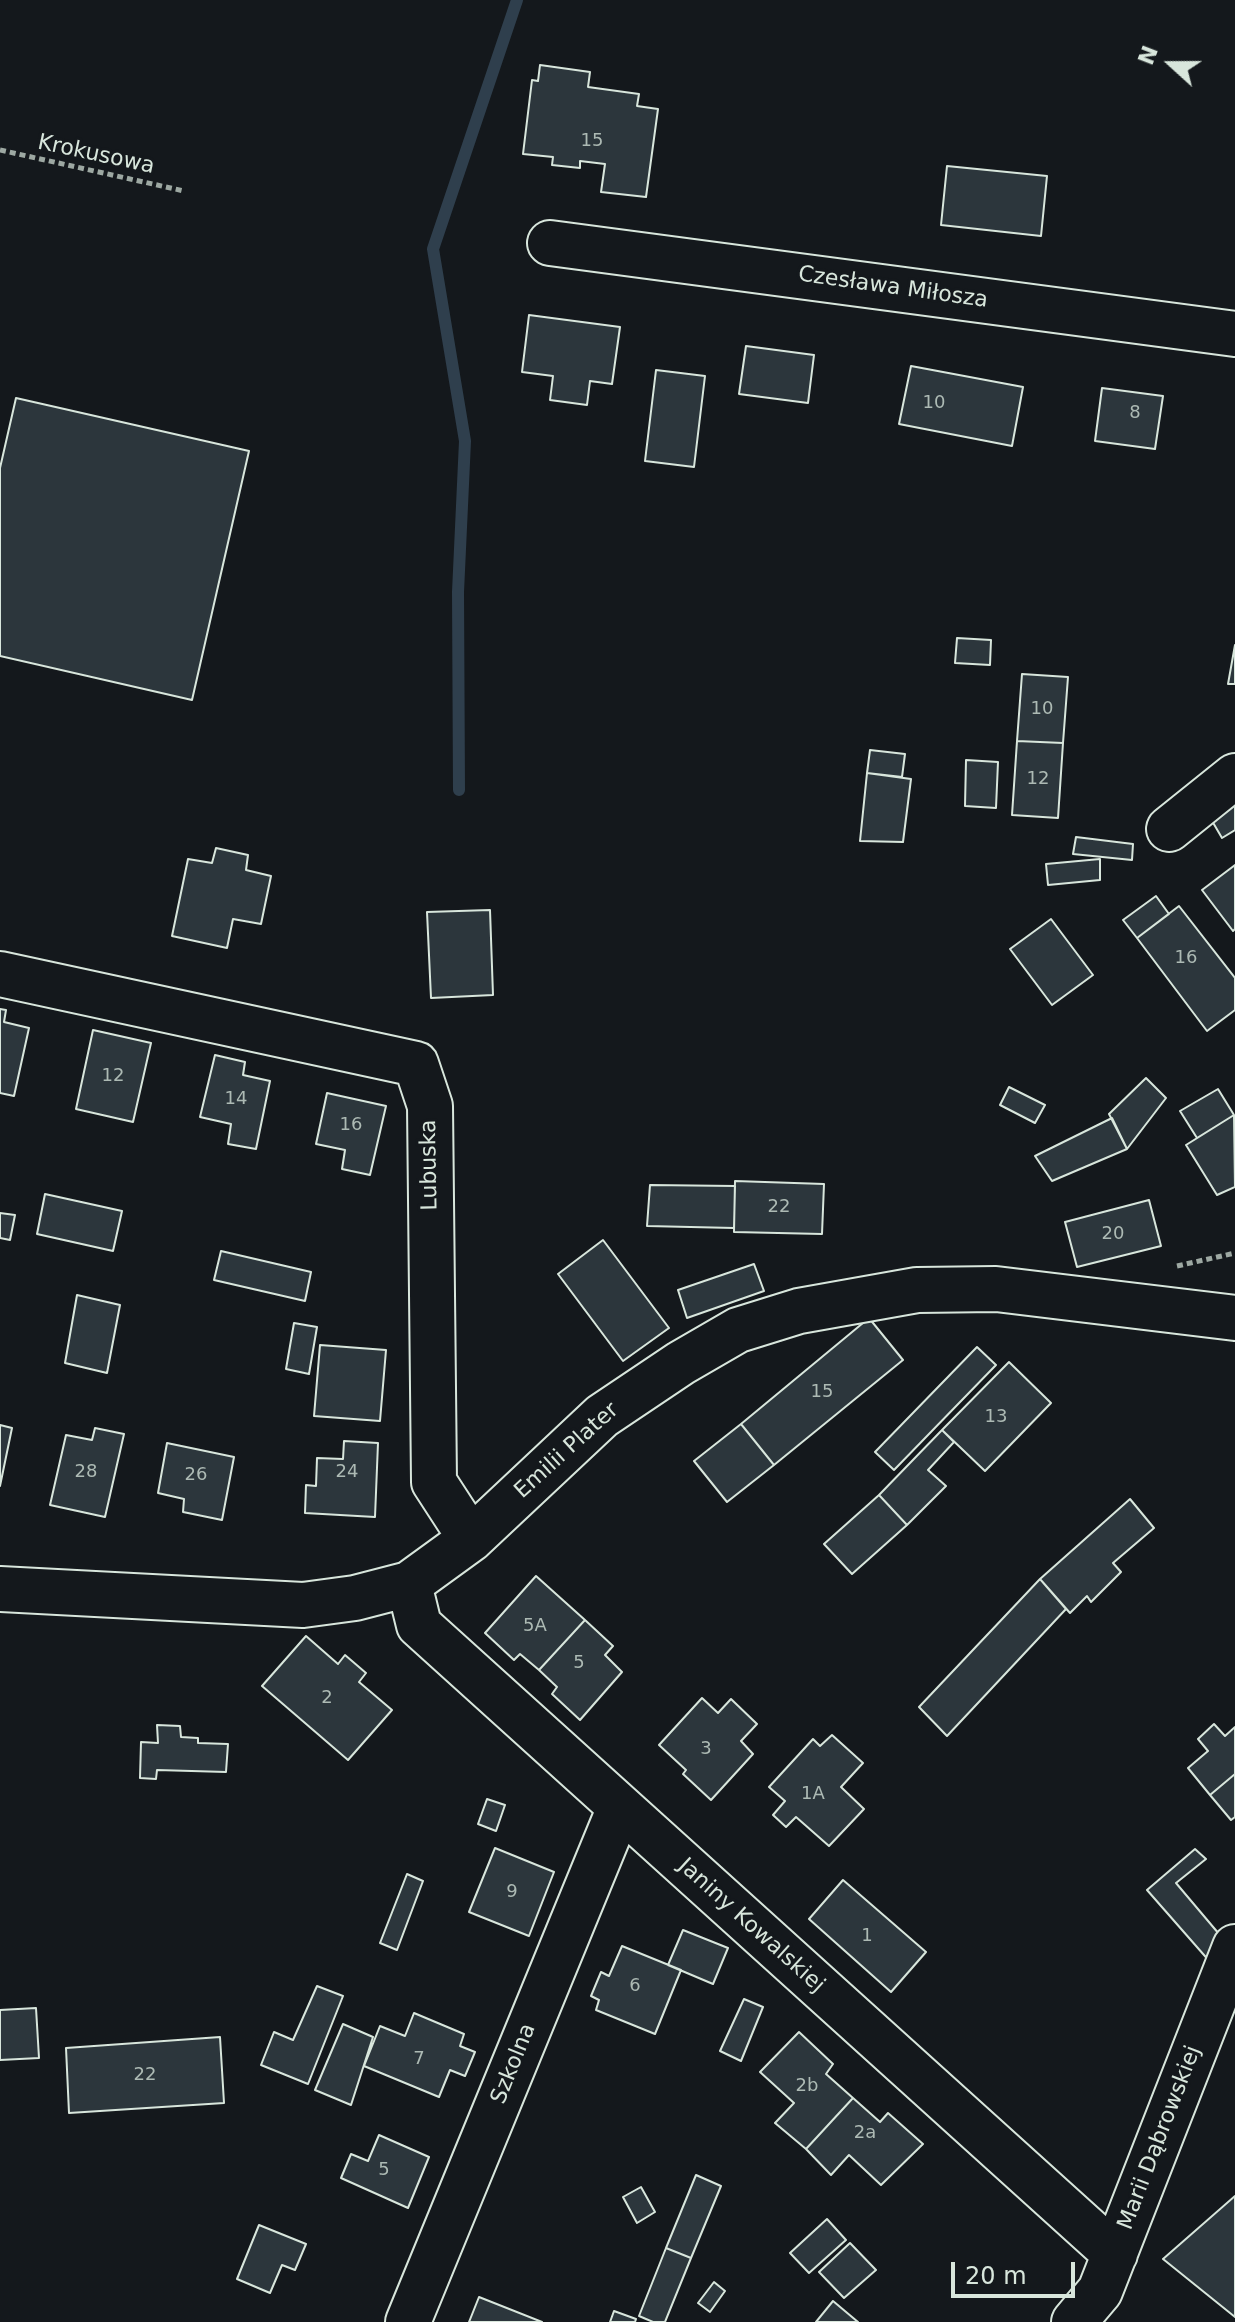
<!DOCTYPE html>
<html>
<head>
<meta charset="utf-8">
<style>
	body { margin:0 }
	#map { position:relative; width:1235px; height:2322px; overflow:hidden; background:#14181c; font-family:"DejaVu Sans",sans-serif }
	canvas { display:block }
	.north { position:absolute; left:1131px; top:24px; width:80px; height:80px; -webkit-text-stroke:6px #14181c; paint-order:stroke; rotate:291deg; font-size:22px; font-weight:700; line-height:32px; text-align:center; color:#d8e6dc }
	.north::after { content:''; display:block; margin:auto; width:28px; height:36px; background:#d8e6dc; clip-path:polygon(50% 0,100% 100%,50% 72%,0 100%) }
	.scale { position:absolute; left:951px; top:2262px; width:124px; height:36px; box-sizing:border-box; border:4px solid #d8e6dc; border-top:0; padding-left:10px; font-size:24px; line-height:28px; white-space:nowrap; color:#d8e6dc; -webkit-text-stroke:6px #14181c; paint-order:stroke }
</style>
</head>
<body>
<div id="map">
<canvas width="1235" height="2322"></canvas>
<div class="north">N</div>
<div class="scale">20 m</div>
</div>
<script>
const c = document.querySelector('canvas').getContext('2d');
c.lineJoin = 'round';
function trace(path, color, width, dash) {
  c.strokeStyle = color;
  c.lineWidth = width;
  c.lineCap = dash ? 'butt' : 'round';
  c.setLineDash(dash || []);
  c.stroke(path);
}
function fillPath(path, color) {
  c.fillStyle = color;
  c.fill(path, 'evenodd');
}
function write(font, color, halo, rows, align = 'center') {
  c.font = font + ' "DejaVu Sans",sans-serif';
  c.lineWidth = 6;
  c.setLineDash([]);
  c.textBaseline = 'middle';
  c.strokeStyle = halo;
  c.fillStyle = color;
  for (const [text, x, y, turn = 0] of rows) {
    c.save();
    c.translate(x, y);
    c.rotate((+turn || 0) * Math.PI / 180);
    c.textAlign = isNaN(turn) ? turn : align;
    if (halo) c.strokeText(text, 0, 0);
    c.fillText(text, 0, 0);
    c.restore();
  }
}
const stream = new Path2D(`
	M 459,790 L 458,592 L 465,441 L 433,249 L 517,0`);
const building = new Path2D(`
	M 540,65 L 590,72 L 588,87 L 639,94 L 637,106 L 658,109 L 646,197 L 601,192 L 605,164 L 580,161 L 580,168 L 552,165 L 553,157 L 523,154 L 532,80 L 538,81 Z
	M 947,166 L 1047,176 L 1041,236 L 941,225 Z
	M 529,315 L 620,327 L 612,384 L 590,381 L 587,405 L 550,400 L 553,376 L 522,372 Z
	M 746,346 L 814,355 L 808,403 L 739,394 Z
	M 911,366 L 1023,387 L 1012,446 L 899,424 Z
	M 656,370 L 705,376 L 694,467 L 645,461 Z
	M 1102,388 L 1163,396 L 1155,449 L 1095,441 Z
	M 16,398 L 249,451 L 192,700 L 0,656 L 0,468 Z
	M 957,638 L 991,640 L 990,665 L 955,663 Z
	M 1235,645 L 1235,684 L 1228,684 Z
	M 1022,674 L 1068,677 L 1063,743 L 1017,741 Z
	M 1017,741 L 1063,743 L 1058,818 L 1012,815 Z
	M 870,750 L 905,754 L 902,777 L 867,773 Z
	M 966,760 L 998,762 L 996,808 L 965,806 Z
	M 867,773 L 911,779 L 903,842 L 860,841 Z
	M 1235,800 L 1235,830 L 1222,838 L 1208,814 Z
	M 1076,837 L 1133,844 L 1132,860 L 1073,854 Z
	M 216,848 L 248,855 L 246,870 L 271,876 L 261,924 L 233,919 L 227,948 L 172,936 L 188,859 L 212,863 Z
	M 1100,859 L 1100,880 L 1048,885 L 1046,864 Z
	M 1235,865 L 1235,929 L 1233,931 L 1202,890 Z
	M 1156,896 L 1169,914 L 1137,938 L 1123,920 Z
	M 1179,906 L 1235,978 L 1235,1010 L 1207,1031 L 1137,938 Z
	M 490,910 L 493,995 L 431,998 L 427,912 Z
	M 1051,919 L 1093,975 L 1052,1005 L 1010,949 Z
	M 0,1009 L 6,1010 L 4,1022 L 29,1028 L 14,1096 L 0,1093 Z
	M 93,1030 L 151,1043 L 133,1122 L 76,1109 Z
	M 215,1055 L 245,1062 L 243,1075 L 270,1081 L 256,1149 L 228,1144 L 231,1124 L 200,1117 Z
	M 1146,1078 L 1166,1098 L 1127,1149 L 1109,1114 Z
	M 1009,1087 L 1045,1105 L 1035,1123 L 1000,1105 Z
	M 1218,1089 L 1234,1115 L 1197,1138 L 1180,1111 Z
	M 327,1093 L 386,1106 L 370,1175 L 342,1169 L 345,1150 L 316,1144 Z
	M 1234,1115 L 1235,1187 L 1217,1195 L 1186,1145 Z
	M 1112,1118 L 1127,1149 L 1052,1181 L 1035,1156 Z
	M 735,1181 L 824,1184 L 822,1234 L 734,1232 Z
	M 650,1185 L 735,1186 L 734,1228 L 647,1226 Z
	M 45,1194 L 122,1211 L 113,1251 L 37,1234 Z
	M 1149,1200 L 1161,1246 L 1077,1267 L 1065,1222 Z
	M 0,1213 L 15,1215 L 10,1240 L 0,1238 Z
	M 603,1240 L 669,1328 L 623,1361 L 558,1274 Z
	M 221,1251 L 311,1272 L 305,1301 L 214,1280 Z
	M 754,1264 L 764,1291 L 687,1318 L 678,1290 Z
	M 77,1295 L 120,1305 L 107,1373 L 65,1363 Z
	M 869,1318 L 903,1360 L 774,1465 L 741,1424 Z
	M 294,1323 L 317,1327 L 309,1374 L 286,1369 Z
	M 320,1345 L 386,1350 L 380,1421 L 314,1416 Z
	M 977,1347 L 996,1365 L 894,1470 L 875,1452 Z
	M 1009,1362 L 1051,1403 L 985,1471 L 942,1430 Z
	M 741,1424 L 774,1465 L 727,1502 L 694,1461 Z
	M 0,1425 L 12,1428 L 0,1486 Z
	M 95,1428 L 124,1434 L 105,1517 L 50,1505 L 66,1435 L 92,1440 Z
	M 942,1430 L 954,1442 L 928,1470 L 946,1486 L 907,1525 L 879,1495 Z
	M 344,1441 L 378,1443 L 375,1517 L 305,1513 L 306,1485 L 316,1486 L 317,1458 L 343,1459 Z
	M 167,1443 L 234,1457 L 222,1520 L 183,1512 L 184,1499 L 158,1493 Z
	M 879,1495 L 907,1525 L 852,1574 L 824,1544 Z
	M 1130,1499 L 1154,1528 L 1113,1563 L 1121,1572 L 1091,1602 L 1087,1596 L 1070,1613 L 1040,1579 Z
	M 536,1576 L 585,1620 L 539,1670 L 520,1654 L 514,1660 L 485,1633 Z
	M 1040,1579 L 1066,1609 L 947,1736 L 919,1707 Z
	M 585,1620 L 613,1646 L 605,1655 L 622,1672 L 580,1720 L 552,1694 L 557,1687 L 539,1670 Z
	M 306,1636 L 338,1664 L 345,1655 L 366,1673 L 359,1682 L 392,1710 L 348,1760 L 262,1686 Z
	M 702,1698 L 718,1713 L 731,1699 L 757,1724 L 741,1741 L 753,1754 L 711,1800 L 683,1774 L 686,1770 L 659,1745 Z
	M 1214,1724 L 1225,1736 L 1235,1727 L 1235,1774 L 1210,1795 L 1188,1768 L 1208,1751 L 1198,1739 Z
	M 157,1725 L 180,1726 L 181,1737 L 198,1738 L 198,1743 L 228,1744 L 226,1772 L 157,1770 L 156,1779 L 140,1778 L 141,1742 L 158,1743 Z
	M 832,1735 L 863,1763 L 841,1787 L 864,1809 L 829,1846 L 796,1817 L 786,1827 L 773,1815 L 785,1801 L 769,1787 L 813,1739 L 820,1746 Z
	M 1235,1774 L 1235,1817 L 1231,1820 L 1210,1795 Z
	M 487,1799 L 505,1805 L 496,1831 L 478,1824 Z
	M 495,1848 L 554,1872 L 529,1936 L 469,1912 Z
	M 1195,1849 L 1206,1859 L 1176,1883 L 1230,1947 L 1218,1971 L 1147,1890 Z
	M 407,1874 L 423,1881 L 397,1950 L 380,1943 Z
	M 843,1880 L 926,1952 L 891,1992 L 809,1919 Z
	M 683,1930 L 728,1948 L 713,1984 L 668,1965 Z
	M 622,1946 L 681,1970 L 655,2034 L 596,2010 L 599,2000 L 591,1996 L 601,1972 L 609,1976 Z
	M 317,1986 L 343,1996 L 308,2084 L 261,2065 L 274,2032 L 293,2040 Z
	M 744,1999 L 763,2007 L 741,2061 L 720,2051 Z
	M 36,2008 L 39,2058 L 0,2060 L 0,2010 Z
	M 414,2013 L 464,2034 L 460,2046 L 475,2052 L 465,2076 L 450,2070 L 439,2097 L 364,2066 L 380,2026 L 405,2036 Z
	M 343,2024 L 373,2037 L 351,2105 L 315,2090 Z
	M 799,2032 L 833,2064 L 826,2074 L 853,2098 L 806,2149 L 775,2123 L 794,2103 L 760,2072 Z
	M 220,2037 L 224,2103 L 69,2113 L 66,2048 Z
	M 853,2098 L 880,2122 L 888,2113 L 923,2144 L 881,2185 L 849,2155 L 831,2175 L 806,2149 Z
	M 379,2135 L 429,2157 L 408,2208 L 341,2178 L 351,2154 L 368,2161 Z
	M 696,2175 L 721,2186 L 691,2258 L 666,2248 Z
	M 641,2187 L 655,2212 L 637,2223 L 623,2197 Z
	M 1235,2196 L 1235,2317 L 1163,2259 Z
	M 827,2219 L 846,2240 L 809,2273 L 790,2253 Z
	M 259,2225 L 306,2244 L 295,2270 L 282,2265 L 270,2293 L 237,2279 Z
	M 850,2243 L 876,2270 L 844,2298 L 819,2272 Z
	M 666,2248 L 691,2258 L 665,2322 L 653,2322 L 639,2316 Z
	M 714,2282 L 725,2291 L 710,2312 L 698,2303 Z
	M 479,2297 L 542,2322 L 469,2322 Z
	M 833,2301 L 858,2322 L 816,2322 Z
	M 614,2311 L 636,2319 L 635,2322 L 610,2322 Z`);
const path = new Path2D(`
	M 0,150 L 184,191
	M 1177,1266 L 1235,1253`);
const minor = new Path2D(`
	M 550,243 L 1235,334
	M 1169,829 L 1235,776
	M 0,974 L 416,1064 L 430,1106 L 434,1482 L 471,1539
	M 409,1584 L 419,1625 L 1115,2254
	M 0,1589 L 303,1605 L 355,1598 L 409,1584 L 471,1539 L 602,1416 L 681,1363 L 738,1330 L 799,1311 L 917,1290 L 996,1289 L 1235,1318
	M 408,2322 L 620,1807
	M 1074,2322 L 1100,2291 L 1235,1947`);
const numberNames = [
	["15",592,141],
	["10",934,403],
	["8",1135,413],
	["10",1042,709],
	["12",1038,779],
	["16",1186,958],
	["12",113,1076],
	["14",236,1099],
	["16",351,1125],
	["22",779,1207],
	["20",1113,1234],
	["15",822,1392],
	["13",996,1417],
	["28",86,1472],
	["24",347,1472],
	["26",196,1475],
	["5A",535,1626],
	["5",579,1663],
	["2",327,1698],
	["3",706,1749],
	["1A",813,1794],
	["9",512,1892],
	["1",867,1936],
	["6",635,1986],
	["7",419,2059],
	["22",145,2075],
	["2b",807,2086],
	["2a",865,2133],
	["5",384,2170]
];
const streetNames = [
	["Krokusowa",96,155,12],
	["Czesława Miłosza",893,288,8],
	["Lubuska",430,1165,-91],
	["Emilii Plater",567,1451,-42],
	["Janiny Kowalskiej",751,1926,42],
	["Szkolna",514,2064,-68],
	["Marii Dąbrowskiej",1160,2138,-69]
];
trace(stream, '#2f3f4d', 12);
fillPath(building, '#2c363c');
trace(building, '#d8e6dc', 2);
trace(minor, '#d8e6dc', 48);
trace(path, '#9da8a2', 5, [6, 4]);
trace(minor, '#14181c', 44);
write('18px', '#adbab4', null, numberNames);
write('22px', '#d8e6dc', '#14181c', streetNames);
</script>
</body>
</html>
